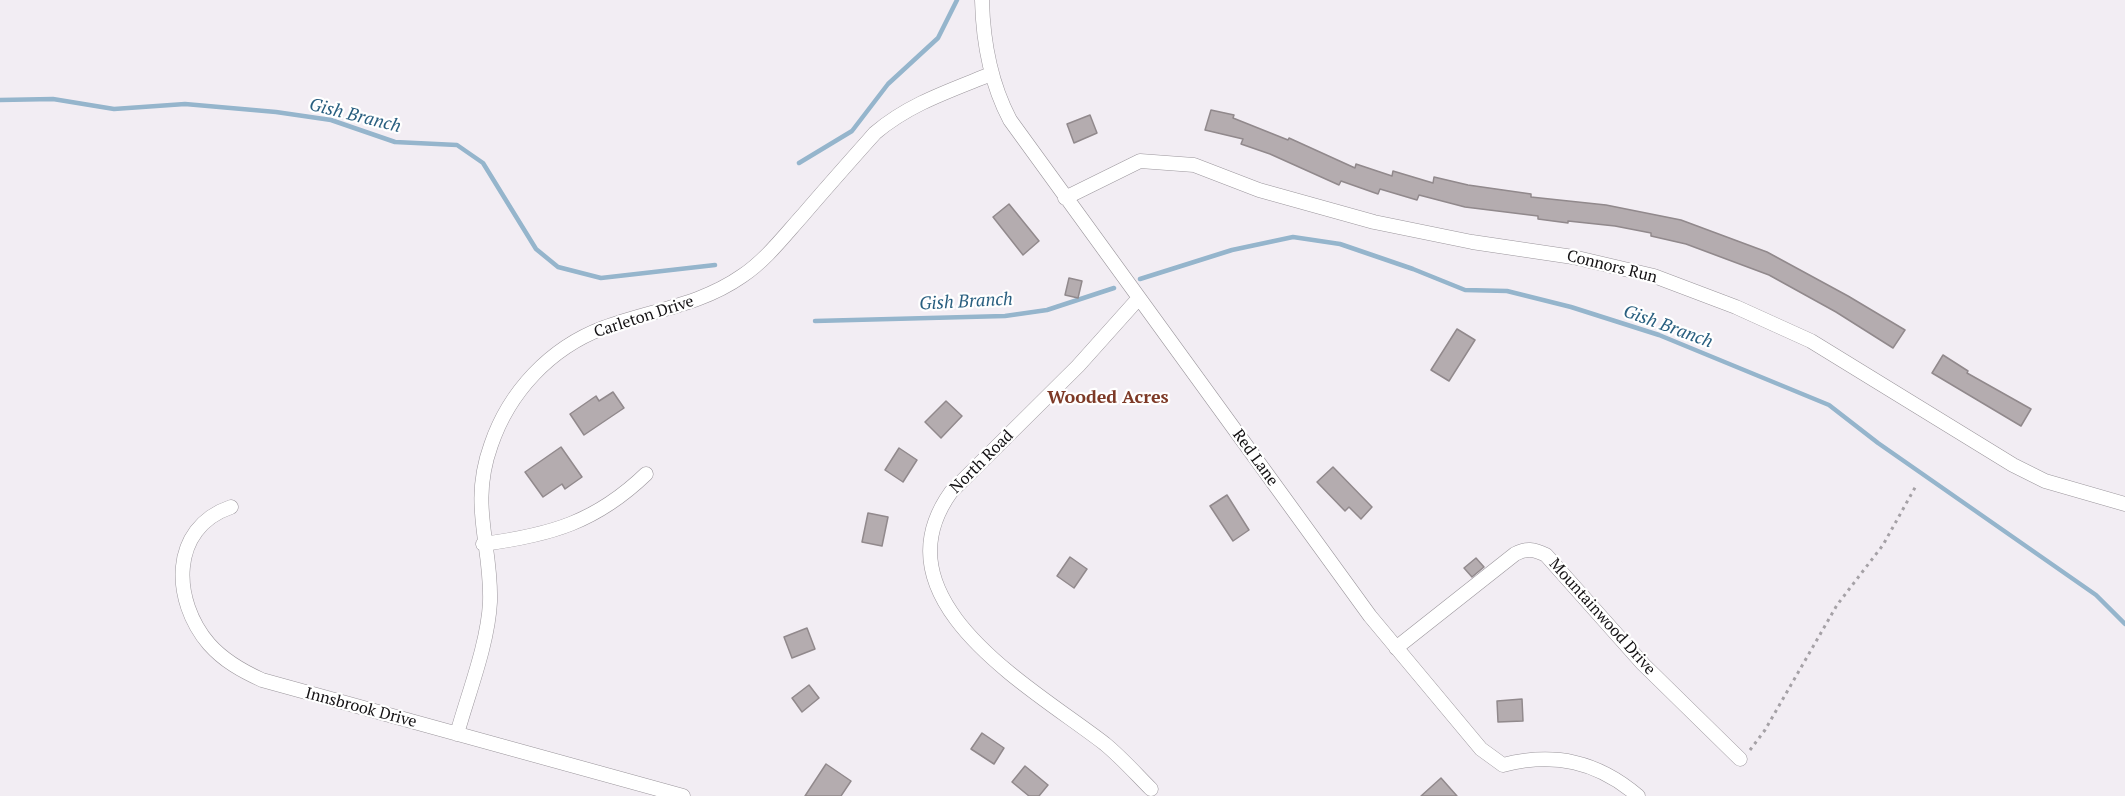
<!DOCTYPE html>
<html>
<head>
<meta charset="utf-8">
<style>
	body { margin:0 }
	canvas { display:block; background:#f2edf3 }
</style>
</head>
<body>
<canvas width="2125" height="796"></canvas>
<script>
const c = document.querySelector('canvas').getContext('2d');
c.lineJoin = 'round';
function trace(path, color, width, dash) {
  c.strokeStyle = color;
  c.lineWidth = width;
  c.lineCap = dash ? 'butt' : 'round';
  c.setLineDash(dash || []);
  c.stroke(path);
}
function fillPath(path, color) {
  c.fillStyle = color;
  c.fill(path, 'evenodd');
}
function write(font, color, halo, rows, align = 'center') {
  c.font = font + ' "PT Serif",serif';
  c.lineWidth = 4.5;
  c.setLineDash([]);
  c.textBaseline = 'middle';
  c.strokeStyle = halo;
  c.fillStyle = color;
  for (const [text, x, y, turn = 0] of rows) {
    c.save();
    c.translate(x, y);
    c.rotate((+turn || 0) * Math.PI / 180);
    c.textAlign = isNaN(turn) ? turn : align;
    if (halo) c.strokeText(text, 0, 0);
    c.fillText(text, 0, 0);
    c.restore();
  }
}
const stream = new Path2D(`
	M 0,100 L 53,99 L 114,109 L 185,104 L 276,112 L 331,120 L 395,142 L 457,145 L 483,163 L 536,249 L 558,267 L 601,278 L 715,265
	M 799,163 L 852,131 L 888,84 L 938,38 L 957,0
	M 1140,279 L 1232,250 L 1293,237 L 1340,244 L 1413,269 L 1465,290 L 1507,291 L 1571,307 L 1659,335 L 1829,405 L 1878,443 L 2096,595 L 2125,624
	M 815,321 L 1005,316 L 1047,310 L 1114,288`);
const building = new Path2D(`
	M 1211,110 L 1234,115 L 1233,118 L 1288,140 L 1289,138 L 1355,168 L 1356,164 L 1392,176 L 1393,171 L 1433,183 L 1434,177 L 1468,185 L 1531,194 L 1531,197 L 1606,205 L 1681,220 L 1767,252 L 1848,296 L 1905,330 L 1893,348 L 1836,312 L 1769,275 L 1686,244 L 1651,236 L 1651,233 L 1615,226 L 1568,221 L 1568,223 L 1538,219 L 1538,216 L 1465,207 L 1419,195 L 1417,200 L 1380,189 L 1378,194 L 1341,181 L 1339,185 L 1270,154 L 1241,144 L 1243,139 L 1205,130 Z
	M 1090,115 L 1097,133 L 1074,143 L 1067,124 Z
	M 1009,204 L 1039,241 L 1023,255 L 993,217 Z
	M 1069,278 L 1082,281 L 1078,298 L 1065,295 Z
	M 1457,329 L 1475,340 L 1449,381 L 1431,370 Z
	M 1943,355 L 1968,371 L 1967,373 L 2031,409 L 2021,426 L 1932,373 Z
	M 613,392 L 624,408 L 584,435 L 570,414 L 596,396 L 599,401 Z
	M 946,401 L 962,416 L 941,438 L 925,422 Z
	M 561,447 L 582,477 L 565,489 L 562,484 L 543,497 L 525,472 Z
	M 899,448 L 917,460 L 903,482 L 885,470 Z
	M 1333,467 L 1372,507 L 1361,519 L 1349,507 L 1345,511 L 1317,482 Z
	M 1227,495 L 1249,530 L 1233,541 L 1210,506 Z
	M 868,513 L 888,517 L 882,546 L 862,542 Z
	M 1070,557 L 1087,569 L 1074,588 L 1057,576 Z
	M 1476,558 L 1484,567 L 1472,577 L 1464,568 Z
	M 807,628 L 815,649 L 792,658 L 784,637 Z
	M 809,685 L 819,698 L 802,712 L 792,698 Z
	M 1522,699 L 1523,721 L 1498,722 L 1497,701 Z
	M 982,733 L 1004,748 L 994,764 L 971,749 Z
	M 826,764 L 851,781 L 841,796 L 805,796 Z
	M 1025,766 L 1048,785 L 1039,796 L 1029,796 L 1012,782 Z
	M 1441,778 L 1457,796 L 1421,796 Z`);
const path = new Path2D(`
	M 1750,750 L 1765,730 L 1837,605 L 1883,545 L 1917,484`);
const street = new Path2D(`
	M 982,0 C 983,43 990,82 1010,120 L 1370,616 L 1481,749 L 1503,765 C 1554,752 1597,761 1638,796
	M 1065,198 L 1140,161 L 1194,165 L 1259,190 L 1374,222 L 1472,242 L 1573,257 L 1654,276 L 1736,307 L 1811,341 L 2013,465 L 2045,481 L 2125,504
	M 1138,299 L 1078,366 L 951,492 C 873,601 1033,688 1105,744 C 1122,758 1136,774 1151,789
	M 231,507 C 169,528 172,601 209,644 C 224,661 242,671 262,680 L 683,796
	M 483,544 C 551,535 596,522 646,474
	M 1396,648 L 1515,554 C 1526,548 1534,549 1546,555 L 1643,664 L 1740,759
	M 457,734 C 468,694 488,644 490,602 C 492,545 469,506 491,445 C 509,392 550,348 603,328 C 651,310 699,306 742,276 C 766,260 784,236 803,215 C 826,188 851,160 875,133 C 909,104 949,91 991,74`);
const streetNames = [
	["Connors Run",1612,267,14],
	["Carleton Drive",644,317,-18],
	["Red Lane",1255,458,54],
	["North Road",982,462,-45],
	["Mountainwood Drive",1602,617,48],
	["Innsbrook Drive",361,708,15]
];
const waterNames = [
	["Gish Branch",355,116,14],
	["Gish Branch",966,302,-3],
	["Gish Branch",1668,327,20]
];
const neighbourhoodNames = [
	["Wooded Acres",1108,398]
];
trace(stream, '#95b5cc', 4.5);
fillPath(building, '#b4acaf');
trace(building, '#91898c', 1.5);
trace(street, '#9b969c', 15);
trace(path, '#a5a1a6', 3, [3, 4.5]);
trace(street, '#fff', 14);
write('16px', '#131113', '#fff', streetNames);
write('italic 18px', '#285e7f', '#fff', waterNames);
write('bold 18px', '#7d3926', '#fff', neighbourhoodNames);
</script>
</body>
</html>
